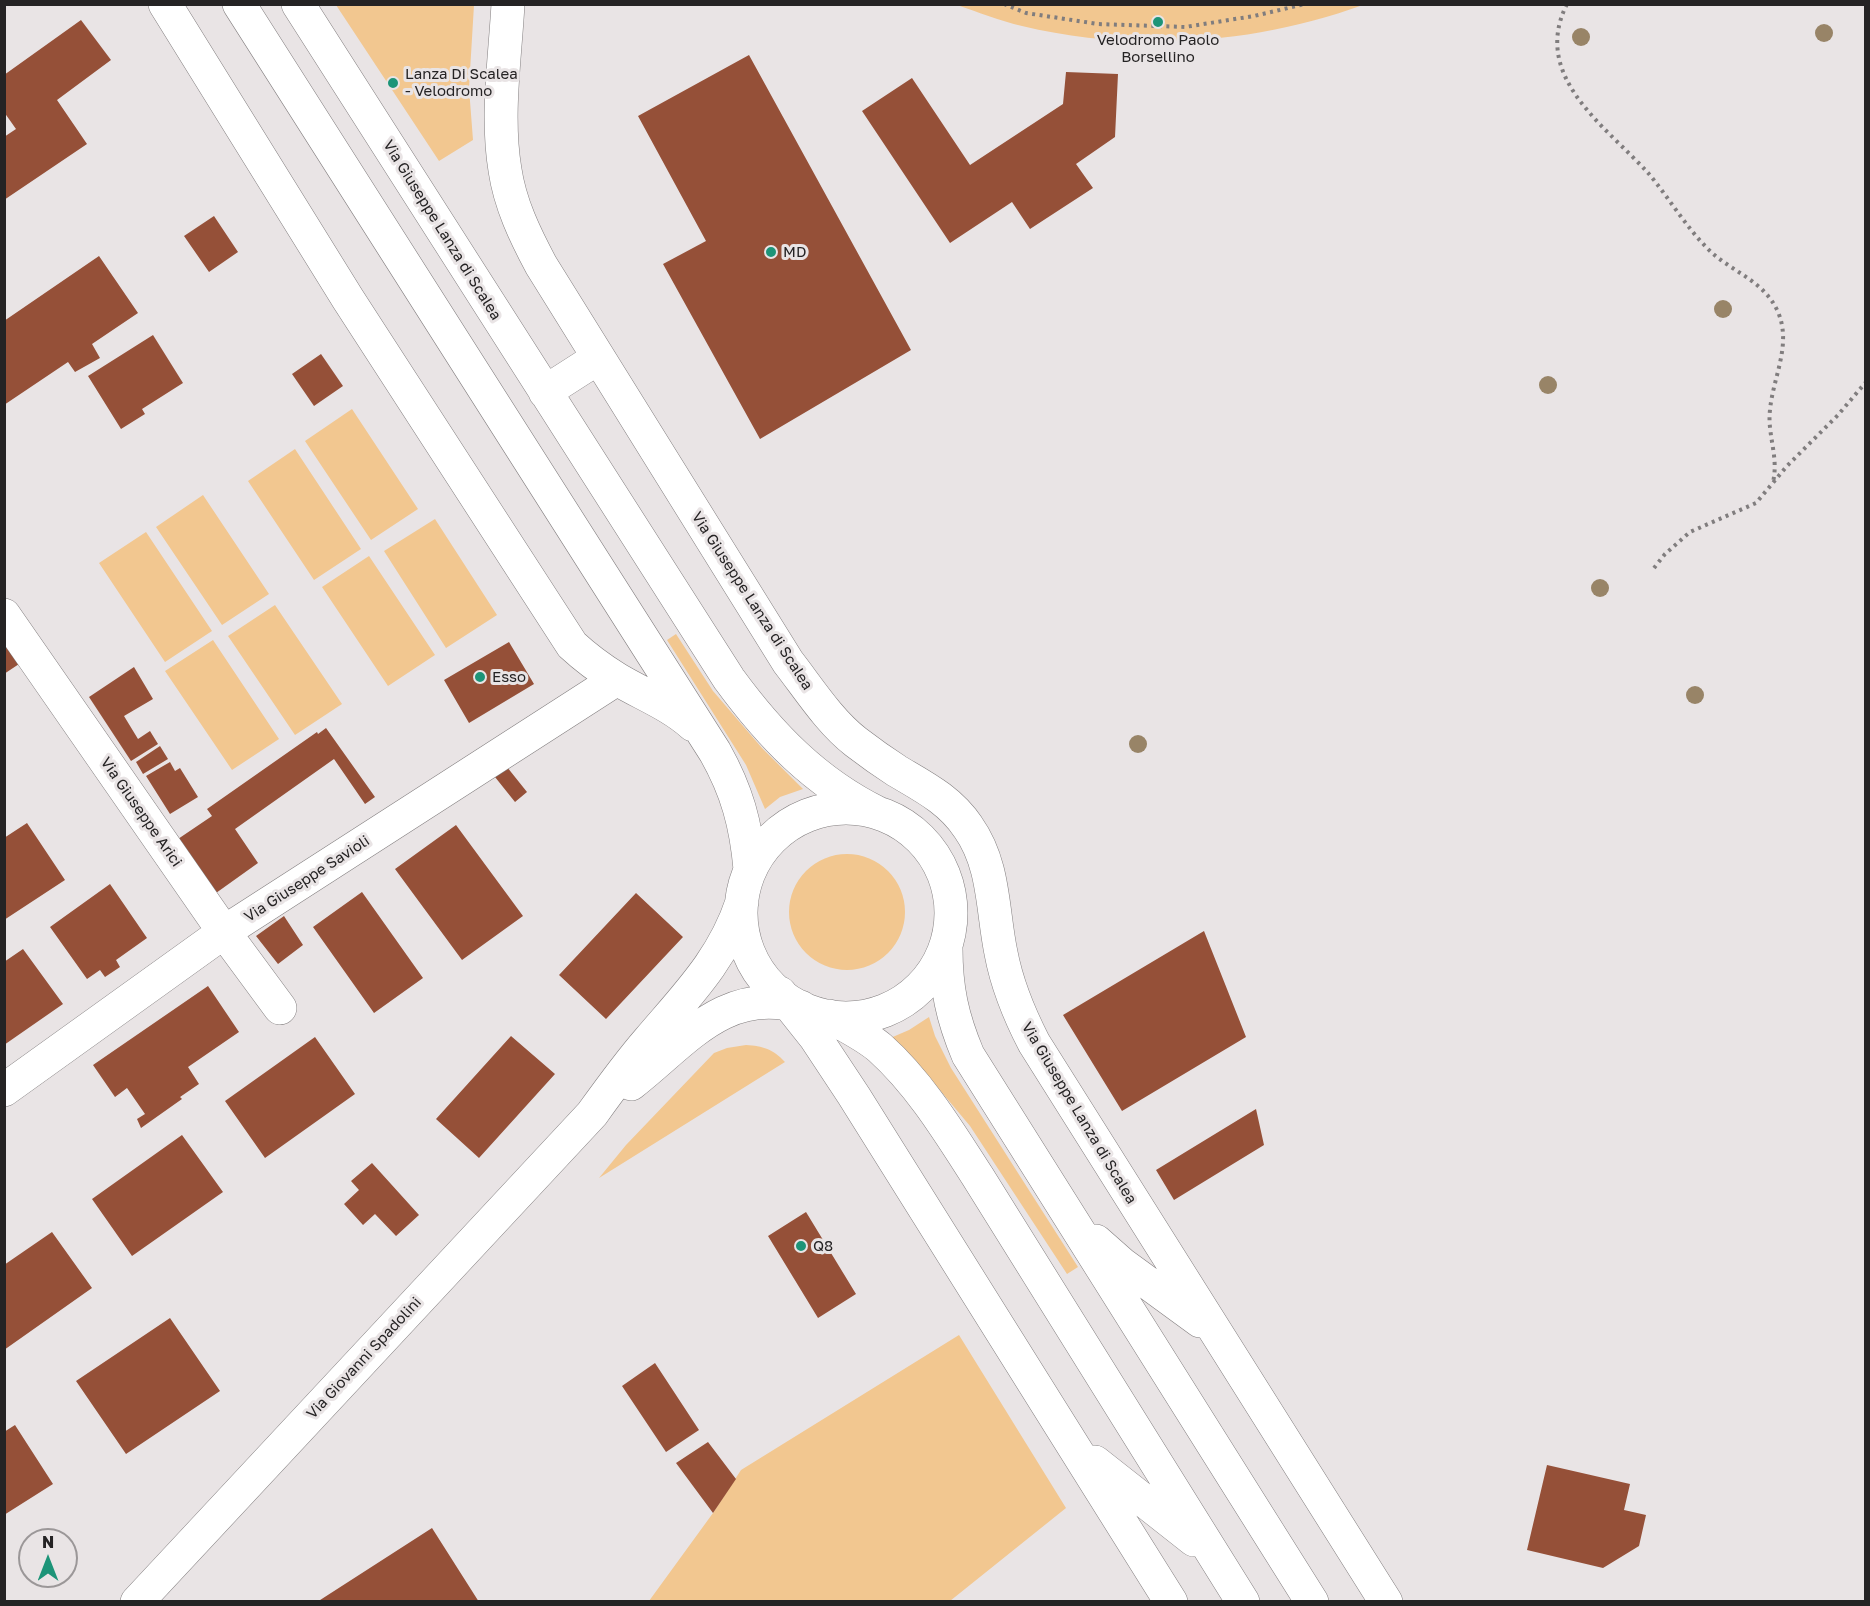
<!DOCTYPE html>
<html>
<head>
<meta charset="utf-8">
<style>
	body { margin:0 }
	#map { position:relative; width:1870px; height:1606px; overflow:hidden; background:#e9e4e5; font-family:"Golos Text",sans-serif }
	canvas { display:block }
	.frame { position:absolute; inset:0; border:6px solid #252324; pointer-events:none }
	.north { position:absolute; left:18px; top:1528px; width:60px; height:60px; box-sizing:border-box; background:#e9e4e5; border:2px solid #9b9798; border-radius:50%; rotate:0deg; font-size:16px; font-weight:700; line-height:24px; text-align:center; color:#252324 }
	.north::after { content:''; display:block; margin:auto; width:21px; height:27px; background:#1d9478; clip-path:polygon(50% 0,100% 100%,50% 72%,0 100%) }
</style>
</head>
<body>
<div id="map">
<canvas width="1870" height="1606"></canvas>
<div class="frame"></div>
<div class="north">N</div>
</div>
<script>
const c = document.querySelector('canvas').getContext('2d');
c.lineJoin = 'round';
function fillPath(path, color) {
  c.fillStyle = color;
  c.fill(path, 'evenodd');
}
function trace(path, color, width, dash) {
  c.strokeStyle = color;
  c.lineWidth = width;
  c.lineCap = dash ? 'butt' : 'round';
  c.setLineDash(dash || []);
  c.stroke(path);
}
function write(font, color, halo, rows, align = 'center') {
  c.font = font + ' "Golos Text",sans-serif';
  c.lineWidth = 6;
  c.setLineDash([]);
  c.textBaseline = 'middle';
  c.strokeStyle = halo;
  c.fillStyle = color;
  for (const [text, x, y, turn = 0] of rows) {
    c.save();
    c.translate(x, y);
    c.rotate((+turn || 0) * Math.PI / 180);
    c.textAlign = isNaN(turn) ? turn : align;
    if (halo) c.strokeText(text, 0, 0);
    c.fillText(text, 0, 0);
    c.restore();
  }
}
const green = new Path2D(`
	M 336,5 L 474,5 L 469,88 L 473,140 L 439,161 Z
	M 957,5 L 1363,5 C 1255,44 1134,53 1022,26 C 1000,21 978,12 957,5 Z
	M 352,409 L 418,509 L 371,540 L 305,441 Z
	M 295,449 L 361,549 L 314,580 L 248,481 Z
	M 203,495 L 269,594 L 222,625 L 156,527 Z
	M 435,519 L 497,615 L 446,648 L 384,551 Z
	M 146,532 L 212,631 L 165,662 L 99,563 Z
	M 369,556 L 435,655 L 388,686 L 322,587 Z
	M 275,605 L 342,704 L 295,735 L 228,636 Z
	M 676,634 L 713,691 L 762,748 L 803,789 L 780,797 L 765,809 L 746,765 L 667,640 Z
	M 213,640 L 279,739 L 232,770 L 165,671 Z
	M789 912a58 58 0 1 1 116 0a58 58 0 1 1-116 0Z
	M 929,1017 L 935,1036 L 951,1068 L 1078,1267 L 1067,1274 L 970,1126 L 928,1076 L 888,1039 L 909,1030 Z
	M 746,1045 C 763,1046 773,1049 785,1062 L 599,1178 L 626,1145 L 714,1053 L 727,1048 Z
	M 959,1335 L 1066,1508 L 950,1601 L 649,1601 L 713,1513 L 741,1470 Z`);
const building = new Path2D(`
	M 81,20 L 111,60 L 57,100 L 87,144 L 4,200 L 4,137 L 16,129 L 4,112 L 4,75 Z
	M 749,55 L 911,350 L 760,439 L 663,264 L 706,241 L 638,116 Z
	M 1066,72 L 1118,74 L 1115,137 L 1076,164 L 1093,188 L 1030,229 L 1012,202 L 950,243 L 862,111 L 912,78 L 970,165 L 1063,104 Z
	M 214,216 L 238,252 L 209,272 L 184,236 Z
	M 99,256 L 138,313 L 92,344 L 100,358 L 75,372 L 68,362 L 4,405 L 4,321 Z
	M 153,335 L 183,383 L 142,409 L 145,414 L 121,429 L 88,376 Z
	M 321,354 L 343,386 L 314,406 L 292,374 Z
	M 509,642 L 534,684 L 469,723 L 444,680 Z
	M 4,644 L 22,662 L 4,674 Z
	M 134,667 L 153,699 L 124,716 L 138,739 L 150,731 L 158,744 L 131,761 L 89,697 Z
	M 326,728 L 375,797 L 365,804 L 334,759 L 235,829 L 258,863 L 216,893 L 178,839 L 212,816 L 207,809 L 317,732 L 318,734 Z
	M 160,746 L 168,759 L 143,774 L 136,762 Z
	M 170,762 L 175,771 L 180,768 L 198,797 L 170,814 L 146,776 Z
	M 507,767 L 527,792 L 515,802 L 495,777 Z
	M 27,823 L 65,880 L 4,920 L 4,838 Z
	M 456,825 L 523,916 L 462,960 L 395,869 Z
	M 110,884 L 147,938 L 116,960 L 120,967 L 105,977 L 100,970 L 87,979 L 50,927 Z
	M 362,892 L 423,978 L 374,1013 L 313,927 Z
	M 636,893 L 683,937 L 606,1019 L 559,975 Z
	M 284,916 L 303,945 L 278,964 L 256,936 Z
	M 1204,931 L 1246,1037 L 1122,1111 L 1063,1015 Z
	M 23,949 L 63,1004 L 4,1045 L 4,962 Z
	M 208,986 L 239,1032 L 188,1067 L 199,1084 L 180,1097 L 182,1099 L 141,1128 L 137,1119 L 145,1114 L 127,1088 L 115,1097 L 93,1065 Z
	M 511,1036 L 555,1074 L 479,1158 L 436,1119 Z
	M 315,1037 L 355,1094 L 265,1158 L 225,1101 Z
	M 1256,1109 L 1264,1145 L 1174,1200 L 1156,1170 Z
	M 182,1135 L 223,1192 L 132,1256 L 92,1199 Z
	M 372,1163 L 419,1215 L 396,1236 L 375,1214 L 363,1225 L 344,1204 L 359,1190 L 351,1181 Z
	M 806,1212 L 856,1294 L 818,1318 L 768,1236 Z
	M 52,1232 L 92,1288 L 4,1350 L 4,1265 Z
	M 170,1318 L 220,1391 L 126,1454 L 76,1381 Z
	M 655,1363 L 699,1430 L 666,1452 L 622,1386 Z
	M 15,1425 L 53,1484 L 4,1515 L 4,1432 Z
	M 708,1442 L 736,1479 L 713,1513 L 676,1463 Z
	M 1547,1465 L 1630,1484 L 1624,1510 L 1646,1515 L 1639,1546 L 1603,1568 L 1527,1550 Z
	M 432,1528 L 479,1602 L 317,1602 Z`);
const path = new Path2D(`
	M 1004,4 L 1026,13 L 1098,24 L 1185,27 L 1254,16 L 1305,4
	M 1567,4 C 1530,77 1607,127 1649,174 C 1669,198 1686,227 1708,249 C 1731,272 1764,280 1778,312 C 1792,345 1773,377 1770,410 C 1767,434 1779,457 1773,482
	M 1654,568 L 1665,554 L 1690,532 L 1756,503 L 1787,466 L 1838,415 L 1866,382`);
const minor = new Path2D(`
	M 165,4 L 348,299 L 572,645 C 586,658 601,669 617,679 C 642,694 671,705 693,725
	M 239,4 L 715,752 C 737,791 746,824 750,869
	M 298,4 L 729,679 C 770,735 815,782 878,813
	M 508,4 C 505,59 496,116 505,170 C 510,204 525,235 541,265 L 788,662 C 809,689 829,721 856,742 C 869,752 883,762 897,771 C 924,787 950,800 968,827 C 995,865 992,910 1001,953 C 1007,985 1019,1014 1034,1043 L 1386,1602
	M 545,392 L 598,358
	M 4,615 L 224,932 L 280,1008
	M741 913a105 105 0 1 1 210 0a105 105 0 1 1-210 0Z
	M 946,948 C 946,988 952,1017 968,1055 L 1312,1602
	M 780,993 L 815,1037 L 854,1096 L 1171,1602
	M 829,1016 C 845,1026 865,1035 880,1048 C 920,1084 949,1132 978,1177 L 1243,1602
	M 631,1084 C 685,1042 725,985 801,1007
	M 4,1090 L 224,932 L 617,679
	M 1096,1241 L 1122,1264 L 1200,1321
	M 1095,1462 L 1194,1540
	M 137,1602 L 592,1114 C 610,1089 628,1064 648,1041 C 686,996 723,960 742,902`);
const trees = [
	[1824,33],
	[1581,37],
	[1723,309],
	[1548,385],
	[1600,588],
	[1695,695],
	[1138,744]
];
const markers = [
	[1158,22,6,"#1d9478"],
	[393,83,6,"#1d9478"],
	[771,252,6,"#1d9478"],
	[480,677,6,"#1d9478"],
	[801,1246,6,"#1d9478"]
];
const poiNames = [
	["Velodromo Paolo",1158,40,"center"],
	["Borsellino",1158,57,"center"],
	["Lanza Di Scalea",405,74],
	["- Velodromo",405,91],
	["MD",783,252],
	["Esso",492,677],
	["Q8",813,1246]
];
const streetNames = [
	["Via Giuseppe Lanza di Scalea",442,230,58],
	["Via Giuseppe Lanza di Scalea",752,601,57],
	["Via Giuseppe Arici",141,812,55],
	["Via Giuseppe Savioli",307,879,-33],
	["Via Giuseppe Lanza di Scalea",1079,1113,59],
	["Via Giovanni Spadolini",364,1358,-47]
];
fillPath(green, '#f2c790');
fillPath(building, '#955038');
trace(minor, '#827e7f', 34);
trace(path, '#807d7e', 4, [3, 4.5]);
trace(minor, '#fff', 33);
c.fillStyle = '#988467';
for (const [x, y] of trees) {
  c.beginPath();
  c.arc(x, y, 9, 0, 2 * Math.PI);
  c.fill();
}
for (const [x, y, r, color] of markers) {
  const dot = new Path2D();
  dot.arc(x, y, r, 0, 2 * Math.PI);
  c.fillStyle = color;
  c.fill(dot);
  trace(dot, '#e9e4e5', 2);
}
write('15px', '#252324', '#e9e4e5', poiNames, 'left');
write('15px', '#252324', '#e9e4e5', streetNames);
</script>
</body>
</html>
